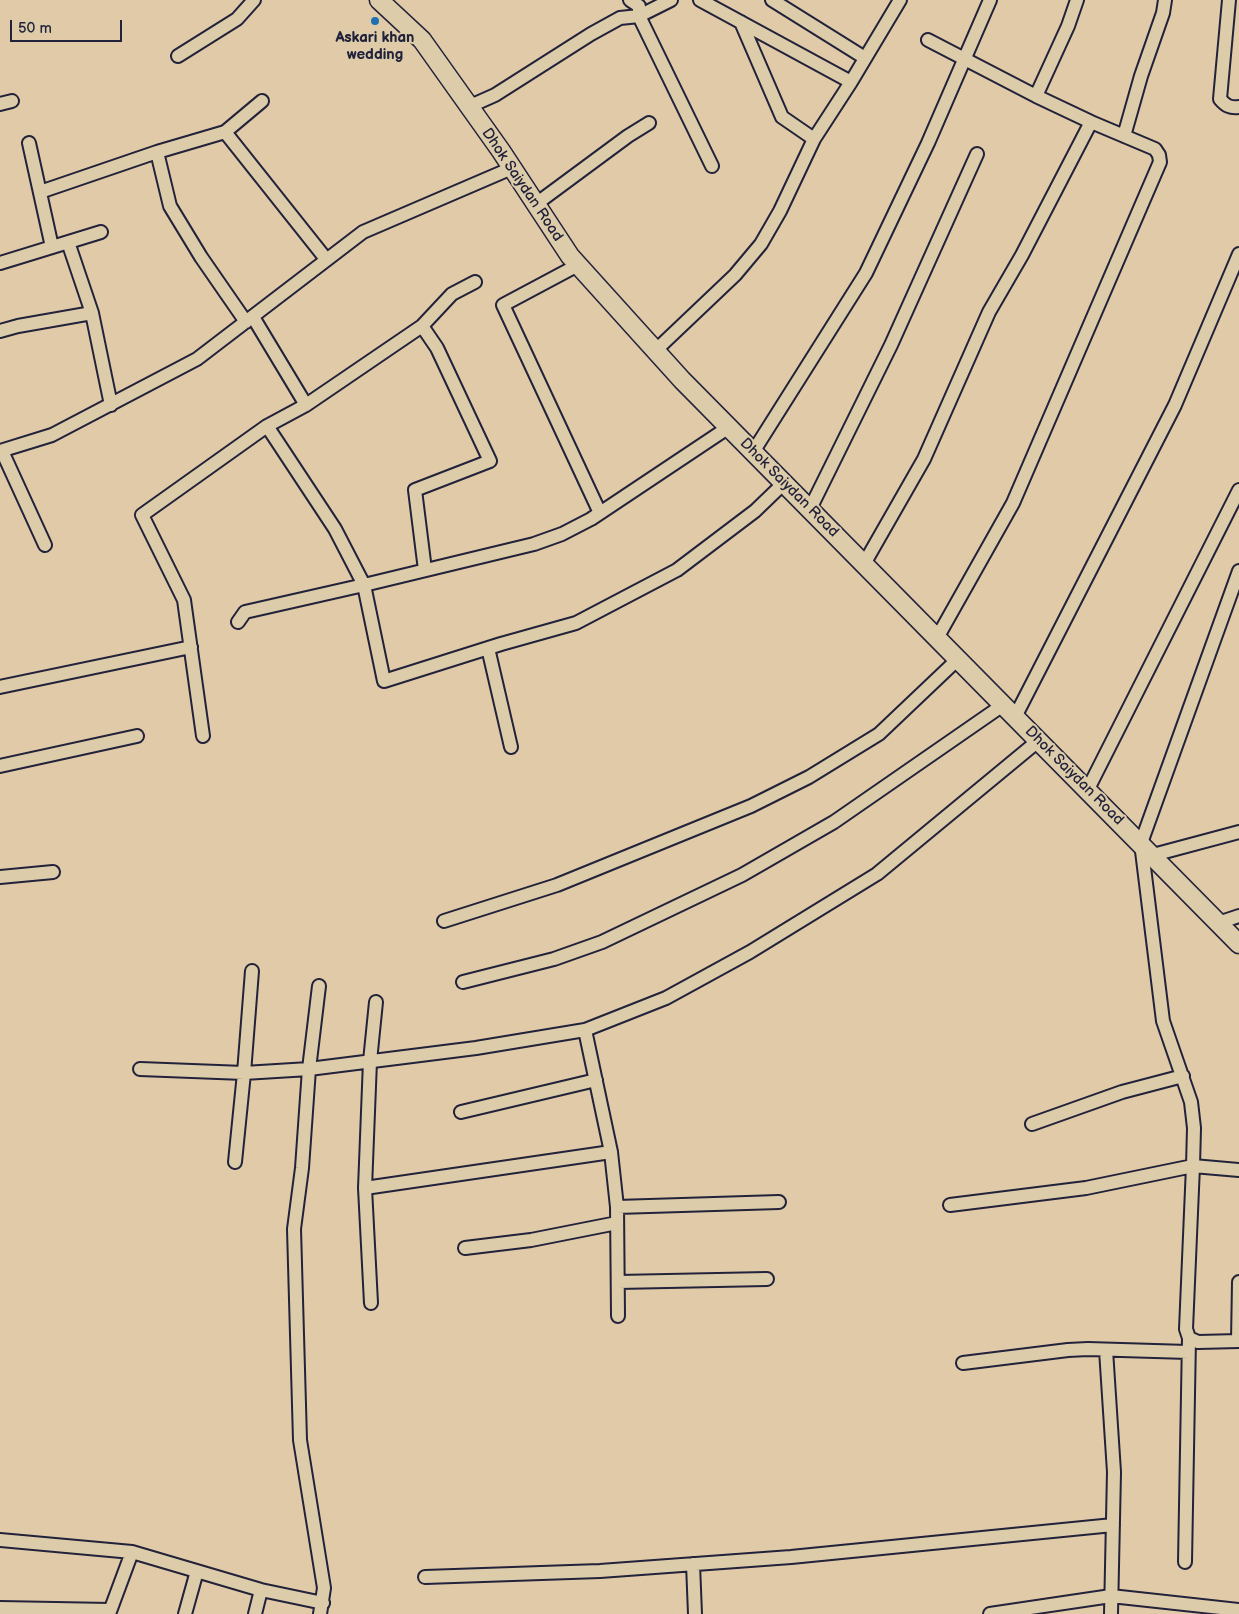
<!DOCTYPE html>
<html>
<head>
<meta charset="utf-8">
<style>
	body { margin:0 }
	#map { position:relative; width:1239px; height:1614px; overflow:hidden; background:#e1caa7; font-family:"Balsamiq Sans",sans-serif }
	canvas { display:block }
	.scale { position:absolute; left:10px; top:20px; width:112px; height:22px; box-sizing:border-box; border:2px solid #22223b; border-top:0; padding-left:6px; font-size:15px; line-height:18px; white-space:nowrap; color:#22223b; -webkit-text-stroke:4px #ddcca9; paint-order:stroke }
</style>
</head>
<body>
<div id="map">
<canvas width="1239" height="1614"></canvas>
<div class="scale">50 m</div>
</div>
<script>
const c = document.querySelector('canvas').getContext('2d');
c.lineJoin = 'round';
function trace(path, color, width, dash) {
  c.strokeStyle = color;
  c.lineWidth = width;
  c.lineCap = dash ? 'butt' : 'round';
  c.setLineDash(dash || []);
  c.stroke(path);
}
function write(font, color, halo, rows, align = 'center') {
  c.font = font + ' "Balsamiq Sans",sans-serif';
  c.lineWidth = 4;
  c.setLineDash([]);
  c.textBaseline = 'middle';
  c.strokeStyle = halo;
  c.fillStyle = color;
  for (const [text, x, y, turn = 0] of rows) {
    c.save();
    c.translate(x, y);
    c.rotate((+turn || 0) * Math.PI / 180);
    c.textAlign = isNaN(turn) ? turn : align;
    if (halo) c.strokeText(text, 0, 0);
    c.fillText(text, 0, 0);
    c.restore();
  }
}
const street = new Path2D(`
	M 630,0 L 639,6 L 639,16 L 712,166
	M 700,0 L 851,82
	M 772,0 L 865,58
	M 1229,0 L 1220,99 C 1226,106 1230,108 1239,107
	M 741,22 L 782,117 L 814,139
	M 928,40 L 1036,96 L 1091,122 L 1155,149 L 1159,155 L 1160,162 L 1013,503 L 937,638
	M 178,56 L 237,19 L 254,0
	M 1036,96 L 1068,26 L 1077,0
	M 0,104 L 12,101
	M 468,107 L 495,95 L 591,34 L 620,18 L 639,16 L 671,0
	M 225,132 L 326,259
	M 1124,136 L 1141,76 L 1163,13 L 1165,0
	M 29,143 L 52,247
	M 157,152 L 170,206 L 201,257 L 246,322
	M 40,192 L 157,152 L 225,132 L 262,101
	M 536,204 L 628,136 L 649,123
	M 68,242 L 92,313 L 111,405
	M 0,263 L 101,232
	M 578,265 L 503,305 L 600,513
	M 253,317 L 306,405 L 422,326 L 452,294 L 475,282
	M 422,326 L 437,348 L 490,461 L 415,490 L 425,570
	M 0,331 L 18,326 L 92,313
	M 655,351 L 735,275 L 761,244 L 780,211 L 814,139 L 851,82 L 900,0
	M 267,426 L 335,529 L 364,585 L 534,544 L 562,534 L 591,519 L 729,427
	M 0,451 L 52,435 L 197,359 L 363,232 L 512,168
	M 2,451 L 45,545
	M 753,452 L 866,273 L 928,143 L 990,0
	M 810,509 L 891,345 L 977,154
	M 864,564 L 924,459 L 989,312 L 1022,255 L 1091,122
	M 238,622 L 245,612 L 364,585 L 384,681 L 501,644 L 576,623 L 677,570 L 755,511 L 784,483
	M 488,648 L 511,747
	M 0,687 L 191,647
	M 1015,717 L 1175,405 L 1239,254
	M 203,736 L 184,600 L 142,515 L 267,426 L 306,405
	M 0,766 L 137,736
	M 1087,791 L 1239,490
	M 1153,855 L 1239,832
	M 0,877 L 53,872
	M 444,921 L 557,885 L 751,806 L 809,777 L 879,734 L 958,659
	M 1218,923 L 1239,916
	M 463,982 L 554,959 L 602,942 L 742,875 L 834,822 L 1003,705
	M 319,986 L 309,1069 L 302,1168 L 294,1229 L 300,1440 L 324,1588 L 320,1614
	M 585,1030 L 611,1152 L 617,1207 L 618,1316
	M 140,1069 L 244,1073 L 309,1069 L 476,1048 L 585,1030 L 666,998 L 750,952 L 877,874 L 1038,741
	M 461,1112 L 596,1080
	M 1032,1124 L 1122,1092 L 1183,1076
	M 235,1162 L 244,1073 L 252,971
	M 365,1188 L 611,1152
	M 950,1205 L 1086,1188 L 1193,1166 L 1239,1170
	M 617,1207 L 779,1202
	M 465,1248 L 531,1240 L 617,1223
	M 618,1282 L 767,1279
	M 371,1303 L 365,1188 L 370,1061 L 376,1002
	M 1189,1338 L 1198,1342 L 1239,1341
	M 1238,1341 L 1239,1282
	M 1106,1350 L 1114,1472 L 1111,1614
	M 963,1363 L 1068,1350 L 1088,1349 L 1188,1352
	M 0,1540 L 132,1552 L 261,1590 L 323,1603
	M 1185,1562 L 1189,1338 L 1186,1329 L 1193,1166 L 1194,1128 L 1191,1102 L 1163,1021 L 1141,843 L 1239,571
	M 693,1564 L 695,1614
	M 425,1577 L 600,1571 L 791,1557 L 1113,1525
	M 0,1608 L 110,1610
	M 109,1614 L 132,1552
	M 185,1614 L 197,1571
	M 255,1614 L 261,1590
	M 990,1614 L 1111,1596 L 1239,1610`);
const secondary = new Path2D(`
	M 379,0 L 422,40 L 501,151 L 570,256 L 682,380 L 1239,944`);
const markers = [
	[375,21,5,"#1f6fb2"]
];
const poiNames = [
	["Askari khan",375,38],
	["wedding",375,55]
];
const streetNames = [
	["Dhok Saiydan Road",522,185,56],
	["Dhok Saiydan Road",789,488,45],
	["Dhok Saiydan Road",1074,776,45]
];
trace(street, '#22223b', 16);
trace(secondary, '#22223b', 21);
trace(street, '#ddcca9', 12);
trace(secondary, '#ddcca9', 18);
for (const [x, y, r, color] of markers) {
  const dot = new Path2D();
  dot.arc(x, y, r, 0, 2 * Math.PI);
  c.fillStyle = color;
  c.fill(dot);
  trace(dot, '#ddcca9', 2);
}
write('bold 15px', '#22223b', '#ddcca9', poiNames);
write('15px', '#22223b', '#ddcca9', streetNames);
</script>
</body>
</html>
